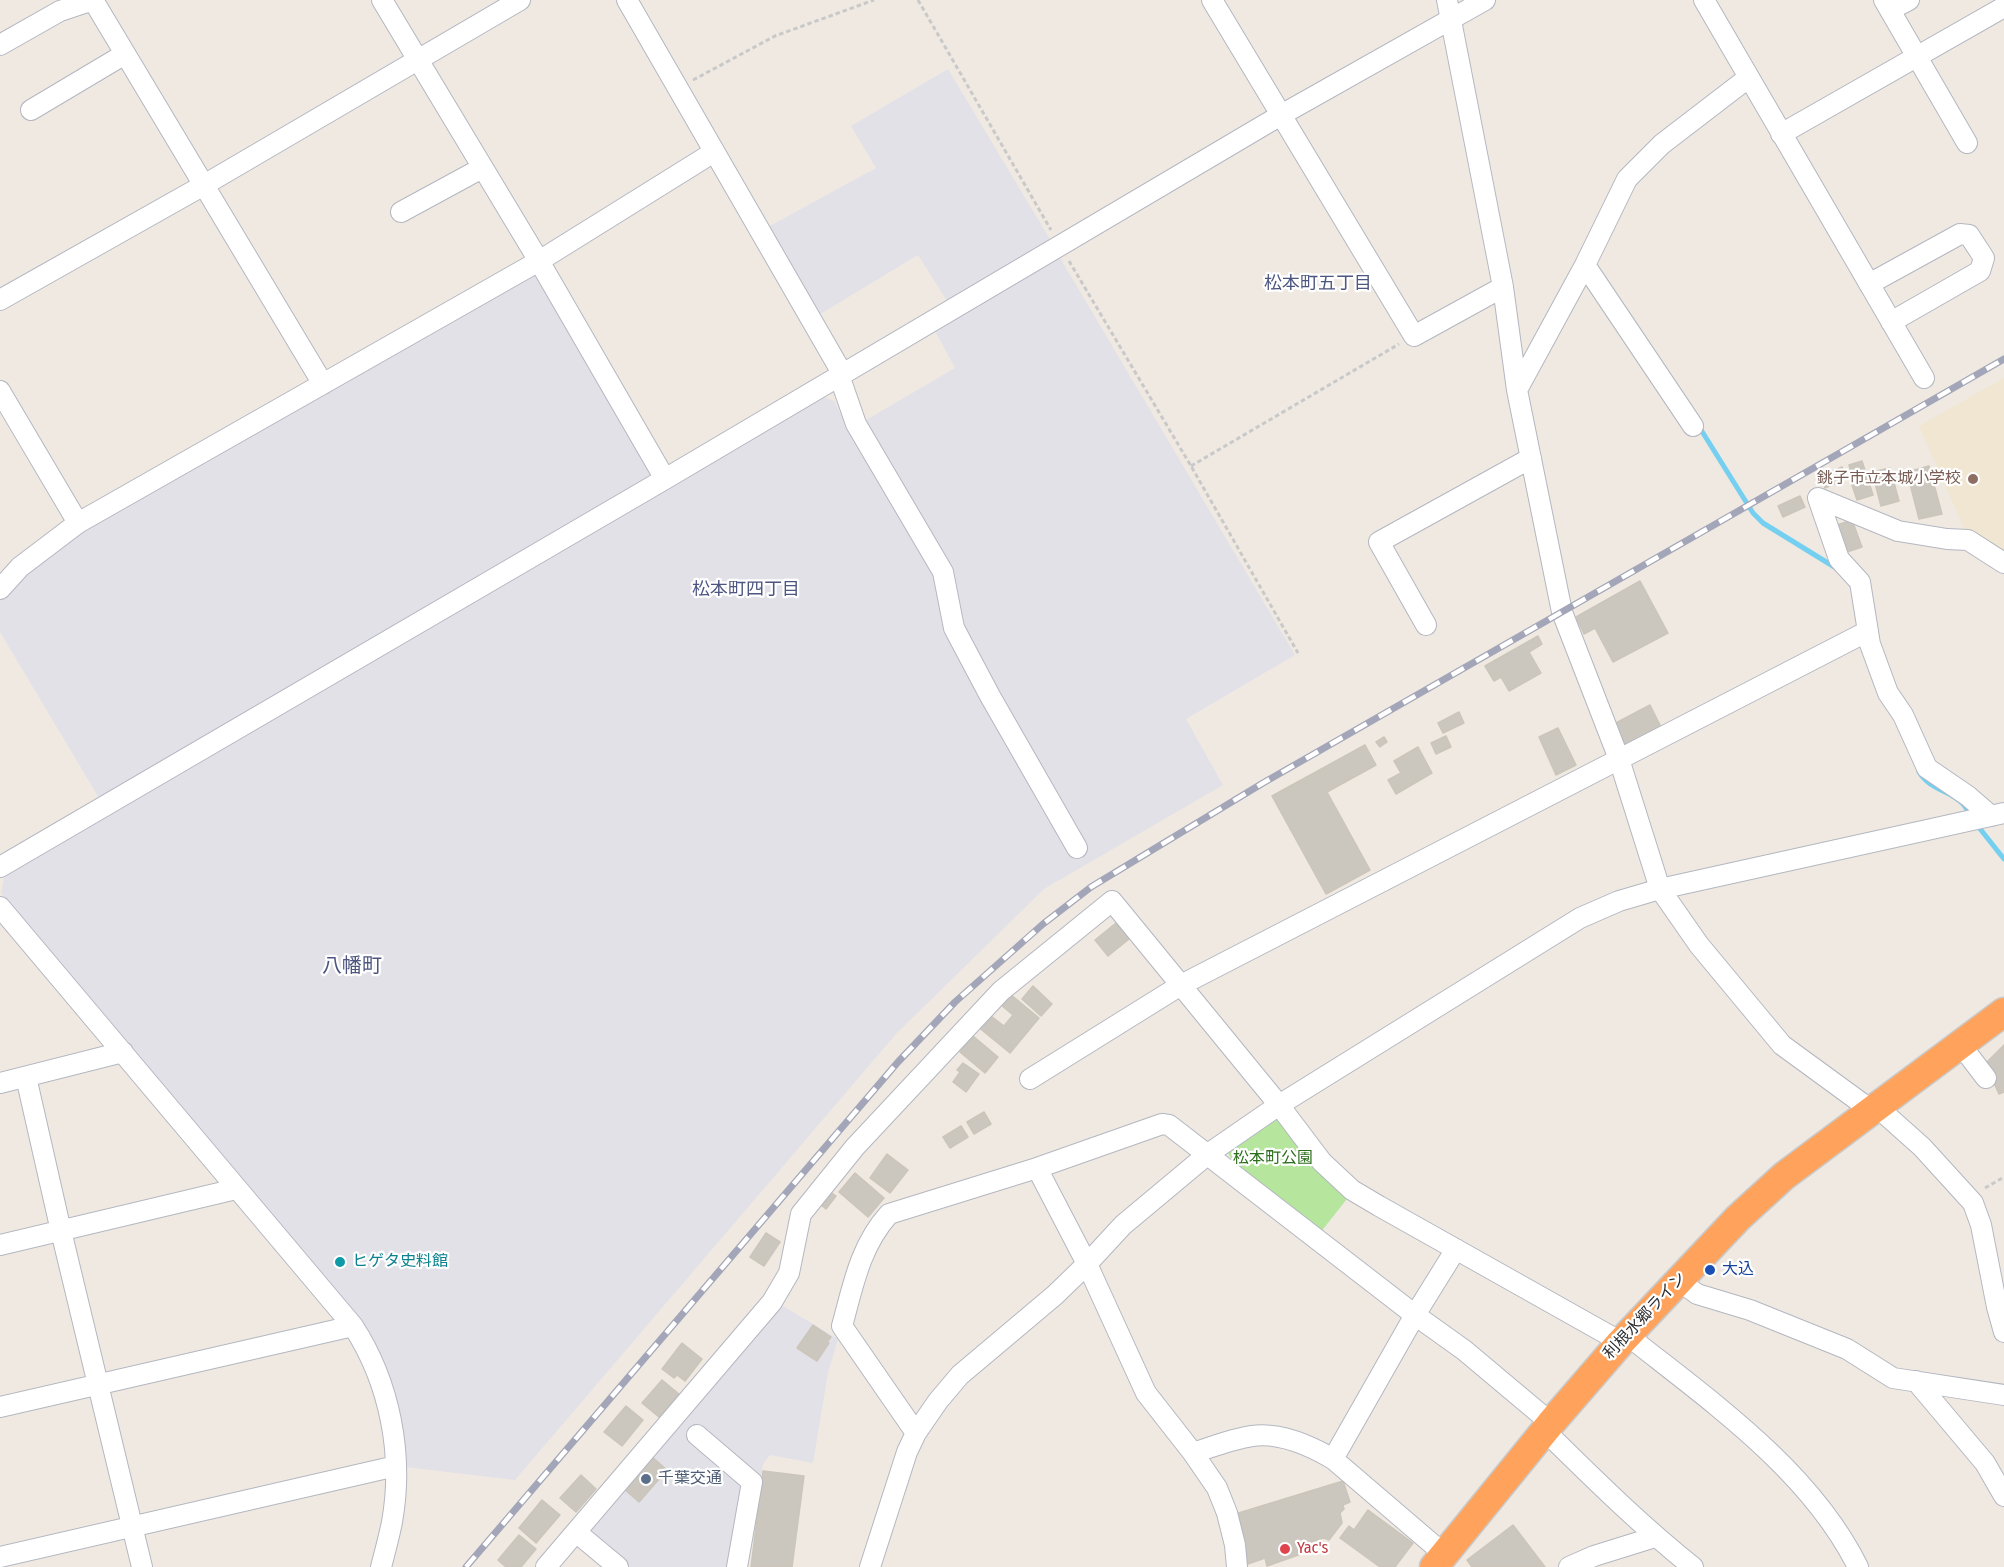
<!DOCTYPE html>
<html>
<head>
<meta charset="utf-8">
<style>
	body { margin:0 }
	canvas { display:block; background:#efe9e1 }
</style>
</head>
<body>
<canvas width="2004" height="1567"></canvas>
<script>
const c = document.querySelector('canvas').getContext('2d');
c.lineJoin = 'round';
function fillPath(path, color) {
  c.fillStyle = color;
  c.fill(path, 'evenodd');
}
function trace(path, color, width, dash) {
  c.strokeStyle = color;
  c.lineWidth = width;
  c.lineCap = dash ? 'butt' : 'round';
  c.setLineDash(dash || []);
  c.stroke(path);
}
function write(font, color, halo, rows, align = 'center') {
  c.font = font + ' "Fira Sans Condensed","Noto Sans JP",sans-serif';
  c.lineWidth = 4.5;
  c.setLineDash([]);
  c.textBaseline = 'middle';
  c.strokeStyle = halo;
  c.fillStyle = color;
  for (const [text, x, y, turn = 0] of rows) {
    c.save();
    c.translate(x, y);
    c.rotate((+turn || 0) * Math.PI / 180);
    c.textAlign = isNaN(turn) ? turn : align;
    if (halo) c.strokeText(text, 0, 0);
    c.fillText(text, 0, 0);
    c.restore();
  }
}
const industrial = new Path2D(`
	M 948,69 L 1051,241 L 947,301 L 918,255 L 817,316 L 766,228 L 876,168 L 851,126 Z
	M 1059,256 L 1295,655 L 1186,719 L 1223,785 L 1044,889 L 896,1034 L 515,1480 L 405,1467 L 396,1401 L 389,1377 L 377,1350 L 355,1315 L 1,893 L 5,874 L 822,396 L 834,401 L 846,424 L 866,420 L 955,368 L 934,329 Z
	M 537,270 L 656,475 L 99,798 L 0,632 L 0,599 L 26,570 L 56,544 Z
	M 778,1303 L 838,1339 L 828,1373 L 813,1463 L 770,1455 L 763,1464 L 748,1567 L 628,1567 L 592,1538 L 590,1528 Z`);
const education = new Path2D(`
	M 2004,378 L 2004,557 L 1966,533 L 1919,426 Z`);
const green = new Path2D(`
	M 1279,1118 L 1350,1195 L 1320,1233 L 1239,1172 L 1228,1153 Z`);
const stream = new Path2D(`
	M 1698,425 L 1753,513 L 1763,523 L 1836,568
	M 1919,772 C 1931,791 1948,789 1962,803 C 1965,806 1968,811 1970,815
	M 1977,825 L 2004,859`);
const building = new Path2D(`
	M 1862,461 L 1873,495 L 1857,500 L 1850,479 L 1853,478 L 1849,465 Z
	M 1929,466 L 1942,514 L 1919,519 L 1907,472 Z
	M 1842,467 L 1847,478 L 1825,488 L 1820,477 Z
	M 1890,468 L 1899,501 L 1881,506 L 1872,472 Z
	M 1800,496 L 1805,507 L 1783,517 L 1778,506 Z
	M 1852,520 L 1862,547 L 1841,554 L 1831,527 Z
	M 1640,581 L 1668,633 L 1613,662 L 1595,628 L 1584,634 L 1576,617 Z
	M 1538,636 L 1542,644 L 1529,652 L 1541,673 L 1509,691 L 1501,677 L 1494,681 L 1485,666 Z
	M 1650,705 L 1661,727 L 1625,746 L 1614,724 Z
	M 1459,712 L 1464,723 L 1443,733 L 1438,723 Z
	M 1558,728 L 1576,765 L 1556,775 L 1539,737 Z
	M 1446,736 L 1451,747 L 1436,754 L 1431,743 Z
	M 1384,737 L 1387,742 L 1380,747 L 1376,742 Z
	M 1365,745 L 1376,765 L 1327,792 L 1370,870 L 1326,894 L 1272,796 Z
	M 1418,747 L 1432,773 L 1396,794 L 1388,780 L 1401,773 L 1394,761 Z
	M 1116,923 L 1129,939 L 1108,956 L 1095,940 Z
	M 1033,986 L 1052,1004 L 1041,1016 L 1022,999 Z
	M 1010,994 L 1039,1018 L 1010,1053 L 977,1026 L 987,1013 L 1004,1026 L 1013,1015 L 1001,1005 Z
	M 973,1036 L 998,1057 L 985,1073 L 960,1052 Z
	M 2004,1045 L 2004,1092 L 1999,1094 L 1985,1064 Z
	M 963,1063 L 979,1074 L 966,1092 L 953,1082 L 960,1072 L 957,1070 Z
	M 984,1112 L 991,1124 L 974,1134 L 967,1122 Z
	M 961,1126 L 968,1137 L 950,1148 L 943,1137 Z
	M 887,1154 L 908,1170 L 890,1193 L 870,1178 Z
	M 855,1173 L 884,1198 L 868,1217 L 839,1192 Z
	M 826,1189 L 836,1196 L 826,1209 L 816,1201 Z
	M 766,1233 L 780,1242 L 764,1266 L 750,1257 Z
	M 813,1325 L 831,1337 L 827,1342 L 829,1343 L 817,1361 L 797,1348 Z
	M 682,1343 L 702,1359 L 685,1381 L 677,1375 L 674,1378 L 662,1369 Z
	M 662,1380 L 679,1394 L 659,1417 L 642,1403 Z
	M 626,1406 L 643,1420 L 622,1446 L 604,1432 Z
	M 651,1456 L 667,1470 L 639,1502 L 623,1488 Z
	M 763,1471 L 804,1476 L 792,1567 L 751,1567 Z
	M 581,1475 L 596,1489 L 576,1512 L 560,1498 Z
	M 1343,1481 L 1350,1502 L 1343,1505 L 1344,1509 L 1340,1513 L 1342,1523 L 1329,1540 L 1324,1538 L 1298,1546 L 1301,1554 L 1267,1566 L 1265,1558 L 1248,1564 L 1232,1515 Z
	M 542,1500 L 560,1515 L 536,1543 L 519,1528 Z
	M 1368,1510 L 1413,1543 L 1395,1567 L 1380,1567 L 1340,1538 L 1349,1526 L 1354,1530 Z
	M 1513,1525 L 1545,1567 L 1472,1567 L 1467,1560 Z
	M 519,1535 L 536,1549 L 521,1567 L 506,1567 L 498,1560 Z`);
const path = new Path2D(`
	M 918,0 L 1051,230
	M 693,80 L 775,36 L 874,0
	M 1069,261 L 1191,466 L 1298,653
	M 1191,466 L 1399,344
	M 1985,1188 L 2004,1177`);
const minor = new Path2D(`
	M 93,0 L 323,384
	M 382,0 L 539,261 L 665,479
	M 627,0 L 842,373
	M 1212,0 L 1414,336 L 1503,287
	M 1447,0 L 1503,287 L 1517,390 L 1562,612 L 1619,759 L 1660,889 L 1699,945 L 1782,1045 L 1871,1110
	M 1704,0 L 1924,378
	M 1884,0 L 1967,143
	M 1890,10 L 1909,0
	M 0,45 L 60,11 L 93,0
	M 31,110 L 125,54
	M 1781,134 L 2004,7
	M 401,212 L 482,168
	M 1585,265 L 1693,426
	M 1869,284 L 1960,234 L 1969,235 L 1984,258 L 1980,271 L 1891,322
	M 0,300 L 204,185 L 520,0
	M 839,375 L 856,424 L 943,572 L 954,628 L 990,696 L 1077,848
	M 1517,390 L 1585,265 L 1627,179 L 1662,144 L 1748,78
	M 0,391 L 78,523
	M 0,589 L 20,567 L 78,523 L 539,261 L 714,152
	M 1426,625 L 1379,542 L 1531,458
	M 1991,816 L 1968,796 L 1927,768 L 1903,715 L 1888,693 L 1870,644 L 1860,582 L 1839,559 L 1818,498 L 1898,531 L 1947,539 L 1968,540 L 2004,563
	M 0,867 L 665,479 L 1281,115 L 1485,0
	M 0,907 L 353,1326 C 390,1383 404,1455 392,1522 C 389,1537 385,1552 381,1567
	M 1960,1044 L 1986,1078
	M 26,1077 L 61,1231 L 142,1567
	M 1030,1079 L 1181,985 L 1868,631
	M 0,1083 L 123,1052
	M 1876,1106 L 1922,1147 L 1973,1203 L 1981,1225 L 1997,1307 L 2004,1332
	M 1037,1168 L 1087,1264 L 1146,1393 L 1193,1453 L 1217,1488 L 1227,1513 L 1235,1545 L 1237,1567
	M 0,1245 L 236,1189
	M 1678,1280 L 1697,1294 L 1750,1310 L 1847,1349 L 1893,1378 L 2004,1395
	M 1627,1335 C 1710,1401 1810,1470 1858,1567
	M 1916,1381 L 1985,1463 L 2004,1496
	M 0,1407 L 353,1326
	M 1545,1431 C 1593,1478 1640,1525 1693,1567
	M 916,1433 L 842,1326 C 853,1286 860,1246 889,1214 L 1037,1168 L 1162,1124 L 1169,1125 L 1415,1315 L 1464,1350 L 1551,1423
	M 697,1435 L 752,1482 L 737,1567
	M 1193,1453 C 1212,1447 1232,1439 1252,1436 C 1280,1432 1309,1445 1333,1459 L 1444,1554
	M 1333,1459 L 1415,1315 L 1456,1249
	M 576,1532 L 618,1567
	M 0,1557 L 396,1466
	M 546,1567 L 772,1302 L 789,1273 L 801,1214 L 855,1147 L 1001,991 L 1112,901 L 1279,1105 L 1322,1162 L 1352,1190 L 1379,1206 L 1621,1342
	M 870,1567 L 907,1452 L 916,1433 L 938,1401 L 960,1375 L 1055,1295 L 1087,1264 L 1123,1225 L 1208,1154 L 1279,1105 L 1580,918 L 1619,901 L 1660,889 L 2004,813
	M 1569,1567 L 1594,1556 L 1655,1537`);
const highway = new Path2D(`
	M 1434,1567 L 1551,1423 L 1621,1342 L 1738,1218 L 1784,1176 L 2004,1012`);
const rail = new Path2D(`
	M 466,1567 L 898,1062 L 955,1002 L 1043,924 L 1091,887 L 1263,783 L 2004,359`);
const markers = [
	[1973,479,6,"#8d6e63"],
	[340,1262,6,"#0f9aa8"],
	[1710,1270,6,"#1a4fb4"],
	[646,1479,6,"#5c6f8a"],
	[1285,1549,6,"#e0444e"]
];
const educationNames = [
	["銚子市立本城小学校",1961,479]
];
const parkNames = [
	["松本町公園",1273,1159]
];
const cultureNames = [
	["ヒゲタ史料館",352,1262]
];
const transitNames = [
	["大込",1722,1270]
];
const streetNames = [
	["利根水郷ライン",1645,1316,-47]
];
const serviceNames = [
	["千葉交通",658,1479]
];
const healthNames = [
	["Yac's",1297,1549]
];
const neighbourhoodNames = [
	["松本町五丁目",1318,284],
	["松本町四丁目",746,590]
];
const quarterNames = [
	["八幡町",352,966]
];
fillPath(industrial, '#e3e1e8');
fillPath(education, '#f0e6d1');
fillPath(green, '#b6e59e');
trace(stream, '#75cff0', 5);
fillPath(building, '#cbc7bf');
trace(building, '#cbc5ba', 1.5);
trace(minor, '#b4b7c1', 22);
trace(highway, '#c9c9c9', 31);
trace(path, '#c9c9c9', 3, [4.5, 3]);
trace(minor, '#fff', 20);
trace(highway, '#ffa35c', 28);
trace(rail, '#a3a6b8', 7);
trace(rail, '#fff', 4.5, [14]);
for (const [x, y, r, color] of markers) {
  const dot = new Path2D();
  dot.arc(x, y, r, 0, 2 * Math.PI);
  c.fillStyle = color;
  c.fill(dot);
  trace(dot, '#fff', 2);
}
write('16px', '#785e54', '#fff', educationNames, 'right');
write('16px', '#2c6e1b', '#fff', parkNames);
write('16px', '#0d838f', '#fff', cultureNames, 'left');
write('16px', '#164399', '#fff', transitNames, 'left');
write('16px', '#2e2e2e', '#fff', streetNames);
write('16px', '#4e5e75', '#fff', serviceNames, 'left');
write('16px', '#be3a42', '#fff', healthNames, 'left');
write('18px', '#4d5680', '#fff', neighbourhoodNames);
write('20px', '#4d5680', '#fff', quarterNames);
</script>
</body>
</html>
